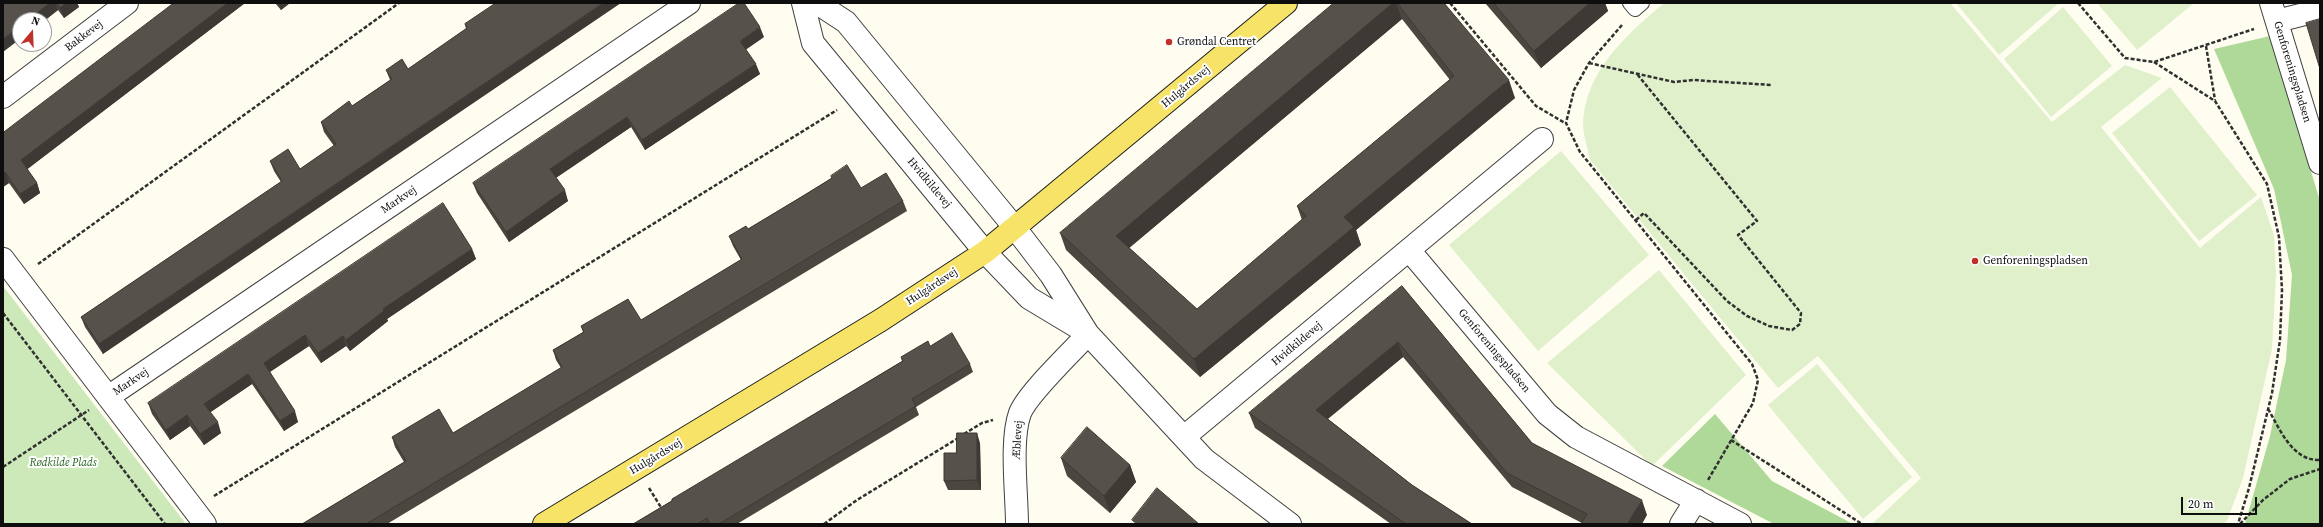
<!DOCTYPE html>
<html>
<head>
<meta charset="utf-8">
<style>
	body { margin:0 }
	#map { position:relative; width:2323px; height:527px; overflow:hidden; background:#fffdf0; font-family:"Source Serif 4",serif }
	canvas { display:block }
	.frame { position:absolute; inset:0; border:4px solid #0e0e0e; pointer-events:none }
	.north { position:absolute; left:12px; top:12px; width:40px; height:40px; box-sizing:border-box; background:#fff; border:1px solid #9f9f9f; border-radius:50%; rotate:19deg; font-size:11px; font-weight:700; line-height:16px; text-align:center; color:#0e0e0e }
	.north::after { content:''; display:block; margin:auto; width:14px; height:18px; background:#bd3128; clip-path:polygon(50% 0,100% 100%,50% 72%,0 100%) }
	.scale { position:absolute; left:2181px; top:497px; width:76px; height:18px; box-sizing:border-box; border:2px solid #0e0e0e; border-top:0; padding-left:5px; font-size:12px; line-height:14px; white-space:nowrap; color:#0e0e0e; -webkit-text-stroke:3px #fff; paint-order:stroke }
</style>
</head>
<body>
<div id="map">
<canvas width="2323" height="527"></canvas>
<div class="frame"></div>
<div class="north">N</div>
<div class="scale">20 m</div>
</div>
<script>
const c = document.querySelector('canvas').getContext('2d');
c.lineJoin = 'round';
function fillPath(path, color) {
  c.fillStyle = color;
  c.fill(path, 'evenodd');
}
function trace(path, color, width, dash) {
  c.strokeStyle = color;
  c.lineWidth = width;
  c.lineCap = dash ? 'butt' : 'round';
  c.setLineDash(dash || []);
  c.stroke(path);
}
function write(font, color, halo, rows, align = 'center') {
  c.font = font + ' "Source Serif 4",serif';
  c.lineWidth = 4;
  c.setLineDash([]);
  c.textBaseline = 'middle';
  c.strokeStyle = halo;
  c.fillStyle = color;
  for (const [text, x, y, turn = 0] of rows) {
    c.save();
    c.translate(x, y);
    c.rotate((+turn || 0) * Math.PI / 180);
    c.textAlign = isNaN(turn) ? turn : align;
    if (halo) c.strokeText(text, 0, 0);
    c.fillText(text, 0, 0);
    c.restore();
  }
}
const green = new Path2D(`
	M 3,286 L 186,524 L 3,524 Z`);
const forest = new Path2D(`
	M 2270,36 L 2320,201 L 2320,524 L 2245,524 L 2270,436 L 2286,360 L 2292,275 L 2274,189 L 2214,49 Z
	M 1715,414 L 1772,481 L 1853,524 L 1774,524 L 1662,466 Z`);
const pitch = new Path2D(`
	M 1664,3 L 1950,3 L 2052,122 L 2125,65 L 2162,78 L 2101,127 L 2200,248 L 2261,197 L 2274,235 L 2276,275 L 2272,349 L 2243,478 L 2227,521 L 2223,524 L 1872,524 L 1921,478 L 1818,356 L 1778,388 L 1590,160 C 1588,149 1583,135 1583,124 C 1585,71 1627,34 1664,3 Z
	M 1956,3 L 2059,3 L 1999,55 Z
	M 2097,3 L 2194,3 L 2137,50 Z
	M 2063,7 L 2112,66 L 2051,117 L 2004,59 Z
	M 2170,87 L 2257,195 L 2199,241 L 2112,133 Z
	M 1561,151 L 1649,255 L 1538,351 L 1449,245 Z
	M 1659,270 L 1746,375 L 1652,466 L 1547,363 Z
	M 1817,364 L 1912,477 L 1863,519 L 1768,405 Z`);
const path = new Path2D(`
	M 1450,3 L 1536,106 L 1565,123
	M 2078,3 L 2125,58 L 2154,62 L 2254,29
	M 1622,25 L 1589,63 L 1574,90 L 1566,123 L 1580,152 L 1752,364 L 1758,380 L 1753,403 L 1708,480
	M 2206,46 L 2215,100
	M 2154,62 L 2215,101 L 2267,184 L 2279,237 L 2282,290 L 2280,340 L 2272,393 L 2249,488 L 2238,524
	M 1589,63 L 1674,82 L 1693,80 L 1771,85
	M 1636,220 L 1644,213 L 1727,301 L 1747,316 L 1769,326 L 1792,330 L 1800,324 L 1801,313 L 1738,235 L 1757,221 L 1637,74
	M 38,264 L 399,3
	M 3,313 L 165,524
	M 2268,409 C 2280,429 2292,461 2320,460
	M 964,434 L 982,423 L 993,420
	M 1731,440 L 1862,524
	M 3,467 L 89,410
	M 649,488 L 662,509
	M 214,496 L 837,110
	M 824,524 L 857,500 L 960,437
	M 2240,524 L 2263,500 L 2290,479 L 2320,469`);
const service = new Path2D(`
	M 1630,3 L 1635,9 L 1642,3`);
const minor = new Path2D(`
	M 803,3 L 813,43 L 985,252 L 1029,298 L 1084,331
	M 817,3 L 846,22 L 1015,228 L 1051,275 L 1088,334 L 1204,459 L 1290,524
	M 2271,3 L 2320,163
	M 2277,21 L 2320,10
	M 3,97 L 127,3
	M 1409,250 L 1547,414 L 1576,437 L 1740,524
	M 3,259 L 205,524
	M 108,397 L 689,3
	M 1184,437 L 1542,139
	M 1017,524 C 1017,495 1010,440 1020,413 C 1028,393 1072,352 1088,334
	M 1681,524 L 1696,500`);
const primary = new Path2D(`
	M 544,524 L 881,320 L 985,252 L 1286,3`);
const wall = new Path2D(`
	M 3,3 L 77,3 L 79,7 L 64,18 L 58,10 L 44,21 L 44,20 Z
	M 174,3 L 245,3 L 27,169 L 37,183 L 40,193 L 24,204 L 9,183 L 3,187 L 3,133 Z
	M 275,3 L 290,3 L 281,10 Z
	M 496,3 L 103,354 L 85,327 L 81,317 L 281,182 L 274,171 L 270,161 L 300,169 L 334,146 L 324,132 L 321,122 L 352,106 L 390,80 L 386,70 L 408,69 L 466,29 L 465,24 Z
	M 1334,3 L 1444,3 L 1515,98 L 1356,230 L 1361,245 L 1200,377 L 1066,250 L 1060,233 ZM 1402,19 L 1450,80 L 1297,206 L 1302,220 L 1197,309 L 1129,248 Z
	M 1485,3 L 1605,3 L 1608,11 L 1541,68 Z
	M 764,37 L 746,49 L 760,74 L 645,150 L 631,127 L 556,178 L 568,201 L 509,242 L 477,193 L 473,183 Z
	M 831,176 L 861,188 L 903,201 L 907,211 L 387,524 L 302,524 L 404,462 L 395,447 L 392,437 L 453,433 L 561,368 L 556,360 L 553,350 L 583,332 L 581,326 L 641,320 L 741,260 L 733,246 L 729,236 L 748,229 L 832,178 Z
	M 472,249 L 476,259 L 387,319 L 388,321 L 350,351 L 346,346 L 321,363 L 309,346 L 270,372 L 298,422 L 284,431 L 252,384 L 210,412 L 221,433 L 204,445 L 190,426 L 170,440 L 152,414 L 148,403 Z
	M 1402,286 L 1532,443 L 1647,515 L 1582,523 L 1512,487 L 1403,357 L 1328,419 L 1412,485 L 1472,524 L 1391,524 L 1255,428 L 1249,413 Z
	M 930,346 L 970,364 L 973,372 L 916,407 L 919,415 L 737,524 L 633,524 L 902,361 L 901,357 Z
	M 980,443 L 981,490 L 948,490 L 944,481 L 956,453 Z
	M 1061,458 L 1130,465 L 1136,482 L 1110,513 L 1067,476 Z`);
const shadedWall = new Path2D(`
	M 50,3 L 55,3 L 58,10 L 44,21 L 44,20 L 28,20 Z
	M 67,3 L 77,3 L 79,7 L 64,18 L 60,8 Z
	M 228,3 L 245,3 L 25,171 L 21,160 Z
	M 278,3 L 290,3 L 281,10 Z
	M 603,3 L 621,3 L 103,354 L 99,344 Z
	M 1393,3 L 1396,3 L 1402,19 L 1122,254 L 1116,236 Z
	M 1590,3 L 1605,3 L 1608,11 L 1541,68 L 1534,51 Z
	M 20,26 L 20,39 L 3,52 L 3,39 Z
	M 760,27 L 764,37 L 744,51 L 740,41 Z
	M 756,64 L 760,74 L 645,150 L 642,140 Z
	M 1509,80 L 1515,98 L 1356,230 L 1361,245 L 1200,377 L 1194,359 L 1344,217 Z
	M 627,117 L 631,127 L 554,179 L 550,169 Z
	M 5,172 L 9,183 L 3,187 L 3,174 Z
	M 37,183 L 40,193 L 24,204 L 20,194 Z
	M 565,190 L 568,201 L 509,242 L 506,232 Z
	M 472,249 L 476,259 L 387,319 L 388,321 L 350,351 L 346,340 L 383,309 Z
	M 305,335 L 309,346 L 268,373 L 264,363 Z
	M 343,336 L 346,346 L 321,363 L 318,353 Z
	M 1398,342 L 1403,357 L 1321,424 L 1316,410 Z
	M 248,374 L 252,384 L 208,414 L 204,404 Z
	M 295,411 L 298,422 L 284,431 L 280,421 Z
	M 187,415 L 190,426 L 170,440 L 166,430 Z
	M 218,422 L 221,433 L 204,445 L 200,434 Z
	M 977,433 L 980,443 L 981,490 L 977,480 Z
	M 1130,465 L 1136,482 L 1110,513 L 1104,496 Z
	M 1642,500 L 1647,515 L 1642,524 L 1627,524 Z`);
const building = new Path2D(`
	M 3,3 L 50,3 L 28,20 L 20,20 L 20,26 L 3,39 Z
	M 57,3 L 67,3 L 60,8 Z
	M 174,3 L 228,3 L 21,160 L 37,183 L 20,194 L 5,172 L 3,174 L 3,133 Z
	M 496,3 L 603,3 L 99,344 L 81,317 L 282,181 L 270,161 L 288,149 L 300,169 L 336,144 L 321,122 L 349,101 L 352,106 L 392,79 L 386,70 L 402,59 L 408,69 L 467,28 L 465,24 Z
	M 739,3 L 744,3 L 760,27 L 740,41 L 756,64 L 642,140 L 627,117 L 550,169 L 565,190 L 506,232 L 473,183 Z
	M 1334,3 L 1393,3 L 1116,236 L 1197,309 L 1306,216 L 1297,206 L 1454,76 L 1397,3 L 1444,3 L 1509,80 L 1344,217 L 1354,227 L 1194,359 L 1060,233 Z
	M 1494,3 L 1590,3 L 1534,51 Z
	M 2320,19 L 2320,69 L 2306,23 Z
	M 847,165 L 861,188 L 886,173 L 903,201 L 366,524 L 302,524 L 406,461 L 392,437 L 439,409 L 453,433 L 562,367 L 553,350 L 584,332 L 581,326 L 628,299 L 641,320 L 742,259 L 729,236 L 746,226 L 748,229 L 803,196 L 832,178 L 831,176 Z
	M 443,203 L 472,249 L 383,309 L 384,311 L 346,340 L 343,336 L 318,353 L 305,335 L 264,363 L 295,411 L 280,421 L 248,374 L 204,404 L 218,422 L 200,434 L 187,415 L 166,430 L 148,403 Z
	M 1402,286 L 1532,443 L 1642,500 L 1627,524 L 1581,524 L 1587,514 L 1507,473 L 1398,342 L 1316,410 L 1412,485 L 1472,524 L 1406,524 L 1249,413 Z
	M 952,333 L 970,364 L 912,399 L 916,406 L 719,524 L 710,524 L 707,518 L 697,524 L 633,524 L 672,501 L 672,499 L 903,361 L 901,357 L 928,341 L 930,346 Z
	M 1087,427 L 1130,465 L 1104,496 L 1061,458 Z
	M 957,433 L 977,433 L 977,480 L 944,481 L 944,453 L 956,453 Z
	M 1157,488 L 1199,524 L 1137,524 L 1132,520 Z`);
const markers = [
	[1169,42,4,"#bd3128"],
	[1975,261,4,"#bd3128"]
];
const streetNames = [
	["Bakkevej",84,36,-37],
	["Genforeningspladsen",2292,72,73],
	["Hulgårdsvej",1186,87,-40],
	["Hvidkildevej",929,183,50],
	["Markvej",399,200,-34],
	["Hulgårdsvej",932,287,-33],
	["Hvidkildevej",1297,344,-40],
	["Genforeningspladsen",1494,351,50],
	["Markvej",131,382,-34],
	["Æblevej",1018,440,-86],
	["Hulgårdsvej",656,457,-31]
];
const poiNames = [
	["Grøndal Centret",1177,42],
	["Genforeningspladsen",1983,261]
];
const parkNames = [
	["Rødkilde Plads",63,463]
];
fillPath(green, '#cde9b9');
fillPath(forest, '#afd999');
fillPath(pitch, '#dff0cb');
trace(service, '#414141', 16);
trace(minor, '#414141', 24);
trace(primary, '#1f1f1f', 24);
trace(path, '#303030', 2.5, [4, 2]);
trace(service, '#fff', 14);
trace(minor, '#fff', 22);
trace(primary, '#f6e368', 22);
fillPath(wall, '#4b4640');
fillPath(shadedWall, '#3d3934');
fillPath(building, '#57514b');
trace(building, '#3d3934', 1);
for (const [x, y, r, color] of markers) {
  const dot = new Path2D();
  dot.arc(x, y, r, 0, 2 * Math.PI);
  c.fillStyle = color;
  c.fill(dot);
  trace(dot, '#fff', 1.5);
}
write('11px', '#0e0e0e', '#fff', streetNames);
write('11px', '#0e0e0e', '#fff', poiNames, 'left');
write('italic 11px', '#26651f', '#fff', parkNames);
</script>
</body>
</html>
